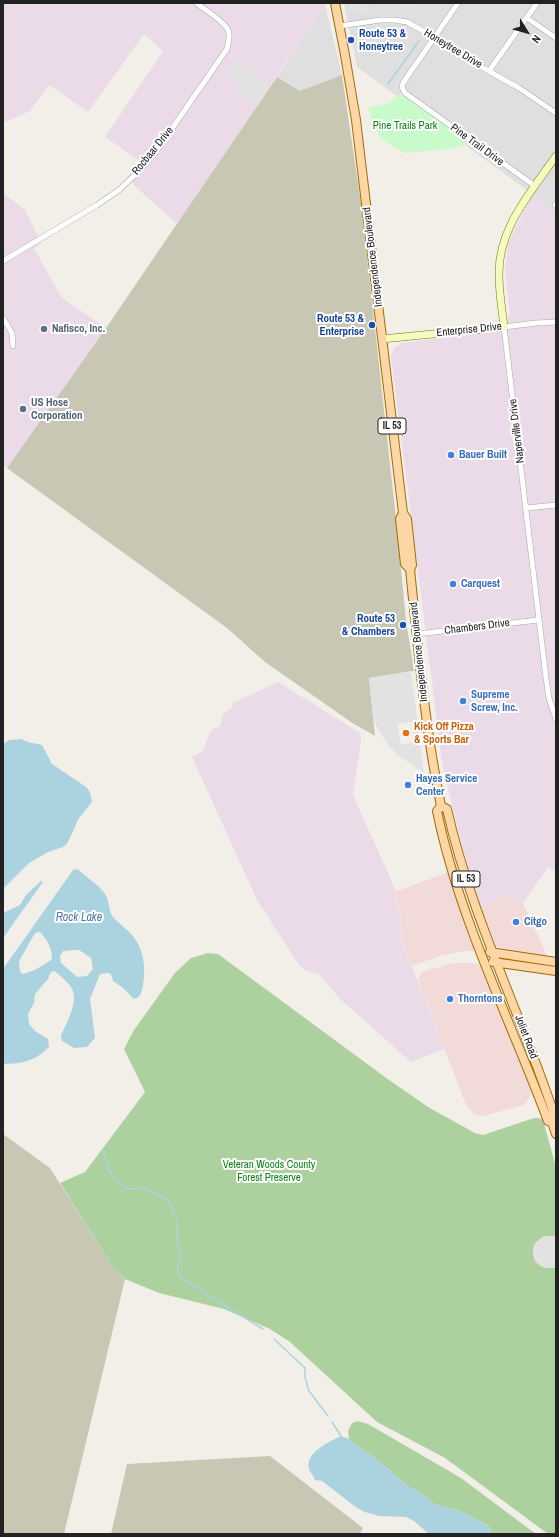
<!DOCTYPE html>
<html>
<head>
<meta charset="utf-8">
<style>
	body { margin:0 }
	#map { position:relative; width:559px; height:1537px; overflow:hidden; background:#f2efe9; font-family:"Archivo Narrow",sans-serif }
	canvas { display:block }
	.frame { position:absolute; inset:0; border:4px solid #222; pointer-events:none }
	.north { position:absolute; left:507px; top:12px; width:40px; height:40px; -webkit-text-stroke:3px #fff; paint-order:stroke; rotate:127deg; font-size:11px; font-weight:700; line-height:16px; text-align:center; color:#222 }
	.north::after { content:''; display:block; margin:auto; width:14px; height:18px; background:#222; clip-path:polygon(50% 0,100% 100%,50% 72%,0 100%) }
</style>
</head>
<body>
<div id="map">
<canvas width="559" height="1537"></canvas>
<div class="frame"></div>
<div class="north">N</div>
</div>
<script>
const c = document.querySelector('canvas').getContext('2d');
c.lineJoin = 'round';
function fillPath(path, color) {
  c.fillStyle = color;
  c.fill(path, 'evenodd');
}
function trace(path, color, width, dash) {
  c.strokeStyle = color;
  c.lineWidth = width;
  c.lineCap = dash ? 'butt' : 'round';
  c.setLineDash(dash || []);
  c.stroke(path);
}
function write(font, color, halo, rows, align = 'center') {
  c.font = font + ' "Archivo Narrow",sans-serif';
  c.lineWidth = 4;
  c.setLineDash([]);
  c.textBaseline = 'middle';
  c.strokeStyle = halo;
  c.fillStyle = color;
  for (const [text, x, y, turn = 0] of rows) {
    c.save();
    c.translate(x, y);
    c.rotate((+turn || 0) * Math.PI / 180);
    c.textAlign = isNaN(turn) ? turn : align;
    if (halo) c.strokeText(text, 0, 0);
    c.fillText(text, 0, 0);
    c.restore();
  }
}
const residential = new Path2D(`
	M 344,3 L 556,3 L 556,211 L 357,67 Z
	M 325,5 L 342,75 L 300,91 L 277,77 Z`);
const commercial = new Path2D(`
	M 452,871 L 479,951 L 464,951 L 440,956 L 412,966 L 402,942 L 400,912 L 394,892 Z
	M 512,894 L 523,903 L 547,956 L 497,947 L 480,906 Z
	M 453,963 L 471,963 L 478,964 L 481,967 L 529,1087 L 531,1094 L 528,1100 L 523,1105 L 484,1116 L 476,1115 L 471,1111 L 466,1105 L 418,979 L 422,972 Z`);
const industrial = new Path2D(`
	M 3,3 L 324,3 L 325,5 L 177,224 L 138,189 L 127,177 L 139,165 L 140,161 L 105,137 L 163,51 L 144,34 L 88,112 L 49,85 L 30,111 L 3,123 Z
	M 3,193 L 25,210 L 41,243 L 34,248 L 61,297 L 106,328 L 7,468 L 3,465 Z
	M 533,195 L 556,211 L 556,872 L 548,867 L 523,903 L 512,894 L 480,906 L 463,851 L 442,762 L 391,356 L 394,348 L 402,343 L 494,331 L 510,314 L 505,271 L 508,244 L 521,216 Z
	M 278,682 L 360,733 L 361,741 L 353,795 L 396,891 L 394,892 L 400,912 L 402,942 L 445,1049 L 411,1062 L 339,998 L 319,974 L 306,971 L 299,965 L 257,900 L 192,757 L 202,752 L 211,730 L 220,726 L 223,714 L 231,709 L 233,703 Z`);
const construction = new Path2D(`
	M 342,75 L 362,211 L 397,528 L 406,621 L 414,671 L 369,678 L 375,736 L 351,722 L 265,662 L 227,628 L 7,468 L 106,328 L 277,77 L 300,91 Z
	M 3,1134 L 50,1168 L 112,1266 L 125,1279 L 64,1534 L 3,1534 Z
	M 270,1456 L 363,1528 L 360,1534 L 111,1534 L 127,1464 Z`);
const forest = new Path2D(`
	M 208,953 L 218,954 L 389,1080 L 428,1107 L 475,1133 L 483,1135 L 534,1118 L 539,1118 L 543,1120 L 556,1167 L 556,1534 L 548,1534 L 445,1458 L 377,1422 L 290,1342 L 270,1329 L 224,1309 L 159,1293 L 125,1279 L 112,1266 L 60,1183 L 85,1172 L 145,1092 L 124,1049 L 134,1030 L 175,973 L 191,958 Z
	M 358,1421 L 368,1424 L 461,1478 L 536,1534 L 491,1534 L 489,1526 L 462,1512 L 432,1503 L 427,1497 L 407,1486 L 374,1457 L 355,1445 L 349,1439 L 348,1431 L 352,1423 Z`);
const park = new Path2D(`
	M 401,93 L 464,139 L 468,144 L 451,149 L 405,153 L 381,139 L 372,122 L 368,108 L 390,103 Z`);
const parking = new Path2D(`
	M 350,3 L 372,3 L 372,5 L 368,13 L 354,12 L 354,8 L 350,8 Z
	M 398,3 L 416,3 L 416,6 L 409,11 L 398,6 Z
	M 236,60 L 270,83 L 255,105 L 237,92 L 239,89 L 239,86 L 224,76 Z
	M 411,671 L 424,773 L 399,756 L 390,747 L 377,728 L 373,717 L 369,678 ZM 411,722 L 414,742 L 401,745 L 397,724 Z
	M 544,1236 L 551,1236 L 556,1237 L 556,1267 L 553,1268 L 547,1268 L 540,1266 L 535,1261 L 533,1255 L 533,1248 L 536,1242 Z`);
const water = new Path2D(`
	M 21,739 L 28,742 L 42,745 L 52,764 L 86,787 L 90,792 L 92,802 L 79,818 L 67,844 L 63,847 L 48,852 L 29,863 L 3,889 L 3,744 L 9,740 Z
	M 78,869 C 86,878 99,884 105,894 C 110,901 108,910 113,917 C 119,924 127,929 133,936 C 144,950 146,968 143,985 C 142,991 141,998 134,999 L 122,987 L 113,981 L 112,976 L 109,973 L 100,974 L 90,999 L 95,1038 L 87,1047 L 74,1048 L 62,1041 L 61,1036 C 66,1023 80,1001 71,987 C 67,981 60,976 55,971 L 51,972 L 48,979 L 35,994 L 34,1003 L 28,1014 L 29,1024 L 35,1031 L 48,1039 L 49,1047 C 36,1061 21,1064 3,1064 L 3,969 L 73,870 ZM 40,932 C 47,939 52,948 52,959 C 45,965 32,972 23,974 L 20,972 L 19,961 L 35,933 ZM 74,950 L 79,950 L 91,958 L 93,969 L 87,976 L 77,977 L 61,963 L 60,956 L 63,951 Z
	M 41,881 L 43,882 L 3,938 L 3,913 L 20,905 L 26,895 Z
	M 341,1436 L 349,1439 L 355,1445 L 374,1457 L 407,1486 L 427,1497 L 432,1503 L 462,1512 L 489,1526 L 491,1534 L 429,1534 L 414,1521 L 406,1517 L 379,1516 L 365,1512 L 357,1508 L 322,1481 L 315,1480 C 314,1476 310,1473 309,1469 C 305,1452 329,1442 341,1436 Z`);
const stream = new Path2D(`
	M 388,84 L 419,41
	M 104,1151 L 108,1168 L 113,1176 L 125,1187 L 130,1189 L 143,1188 L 168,1199 L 177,1221 L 177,1241 L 181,1259 L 177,1266 L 179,1276 L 219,1302 L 263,1329
	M 274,1339 L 305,1368 L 305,1377 L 309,1391 L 328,1416
	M 332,1422 L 341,1436`);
const street = new Path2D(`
	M 458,3 L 403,83 L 402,87 L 405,93 L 535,186
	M 527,18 L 556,38
	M 340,26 L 380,20 L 394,20 L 407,22 L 434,37 L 453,51 L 519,88 L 556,113
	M 489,71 L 537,3
	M 555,205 L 556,204
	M 3,261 L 97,205 L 119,190 L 138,172 L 155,153 L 227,49 C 228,43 231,36 228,30 C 224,21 204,9 196,3
	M 3,318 L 12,333 L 13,346
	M 556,322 L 536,323 L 504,327 L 546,678 L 549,698 L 556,719
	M 526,508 L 556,505
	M 417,634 L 538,620`);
const secondary = new Path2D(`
	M 382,339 L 504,327 C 502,310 499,292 499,275 C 498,228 531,192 556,156`);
const primary = new Path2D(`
	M 335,3 L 345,55 L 356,120 L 403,513 L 407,519 L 412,565 L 410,569 C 418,648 425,728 441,806 L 437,811 C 459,919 510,1019 548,1121 L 552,1122
	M 403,513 L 400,519 L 405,564 L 410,569
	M 441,806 L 447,809 C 471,916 521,1014 555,1117 L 552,1122 L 556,1134
	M 490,952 L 556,962
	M 493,962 L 556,971`);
const markers = [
	[351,40,4,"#1a4fb4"],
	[372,325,4,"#1a4fb4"],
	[44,329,4,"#5c6f8a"],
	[23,409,4,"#5c6f8a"],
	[451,455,4,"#3f7fe0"],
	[453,584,4,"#3f7fe0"],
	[403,625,4,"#1a4fb4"],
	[463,701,4,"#3f7fe0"],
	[406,733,4,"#e8710a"],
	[408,785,4,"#3f7fe0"],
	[516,922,4,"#3f7fe0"],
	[450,999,4,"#3f7fe0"]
];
const shields = [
	[392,426,28],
	[466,879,28]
];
const shieldNames = [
	["IL 53",392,426],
	["IL 53",466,879]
];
const transitNames = [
	["Route 53 &",359,34,"left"],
	["Honeytree",359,47,"left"],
	["Route 53 &",364,319],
	["Enterprise",364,332],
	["Route 53",395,619],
	["& Chambers",395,632]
];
const streetNames = [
	["Honeytree Drive",453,49,31],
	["Pine Trail Drive",477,145,36],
	["Rocbaar Drive",153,151,-51],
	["Independence Boulevard",373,257,-97],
	["Enterprise Drive",469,330,-6],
	["Naperville Drive",517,431,-97],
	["Chambers Drive",477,627,-7],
	["Independence Boulevard",419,652,-96],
	["Joliet Road",526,1037,69]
];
const parkNames = [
	["Pine Trails Park",405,126],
	["Veteran Woods County",269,1165],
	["Forest Preserve",269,1178]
];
const serviceNames = [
	["Nafisco, Inc.",52,329],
	["US Hose",31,403],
	["Corporation",31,416]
];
const shopNames = [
	["Bauer Built",459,455],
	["Carquest",461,584],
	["Supreme",471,695],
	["Screw, Inc.",471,708],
	["Hayes Service",416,779],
	["Center",416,792],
	["Citgo",524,922],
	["Thorntons",458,999]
];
const foodNames = [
	["Kick Off Pizza",414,727],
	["& Sports Bar",414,740]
];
const waterNames = [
	["Rock Lake",79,918]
];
fillPath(residential, '#e0dfdf');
fillPath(commercial, '#f2dad9');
fillPath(industrial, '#ebdbe8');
fillPath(construction, '#c7c7b4');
fillPath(forest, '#add19e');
fillPath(park, '#c8facc');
fillPath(parking, '#e2e2e2');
fillPath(water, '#aad3df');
trace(stream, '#aad3df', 1.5);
trace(street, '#a9a9a9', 6);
trace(secondary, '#707d05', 8);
trace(primary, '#a06b00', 10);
trace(street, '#fff', 5);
trace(secondary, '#f7fabf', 7);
trace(primary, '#fcd6a4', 8);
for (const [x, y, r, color] of markers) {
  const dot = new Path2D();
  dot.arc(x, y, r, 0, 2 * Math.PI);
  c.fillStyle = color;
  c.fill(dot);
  trace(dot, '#fff', 1.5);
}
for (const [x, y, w] of shields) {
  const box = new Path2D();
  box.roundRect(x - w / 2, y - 8, w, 16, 3);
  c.fillStyle = '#fff';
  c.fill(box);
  trace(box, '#222', 1);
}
write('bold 10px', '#222', null, shieldNames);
write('bold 11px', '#164399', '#fff', transitNames, 'right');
write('11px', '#222', '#fff', streetNames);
write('11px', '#0c8416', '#fff', parkNames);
write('bold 11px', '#4e5e75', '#fff', serviceNames, 'left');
write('bold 11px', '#366cbe', '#fff', shopNames, 'left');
write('bold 11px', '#c56008', '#fff', foodNames, 'left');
write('italic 12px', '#4a7aab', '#fff', waterNames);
</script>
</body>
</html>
